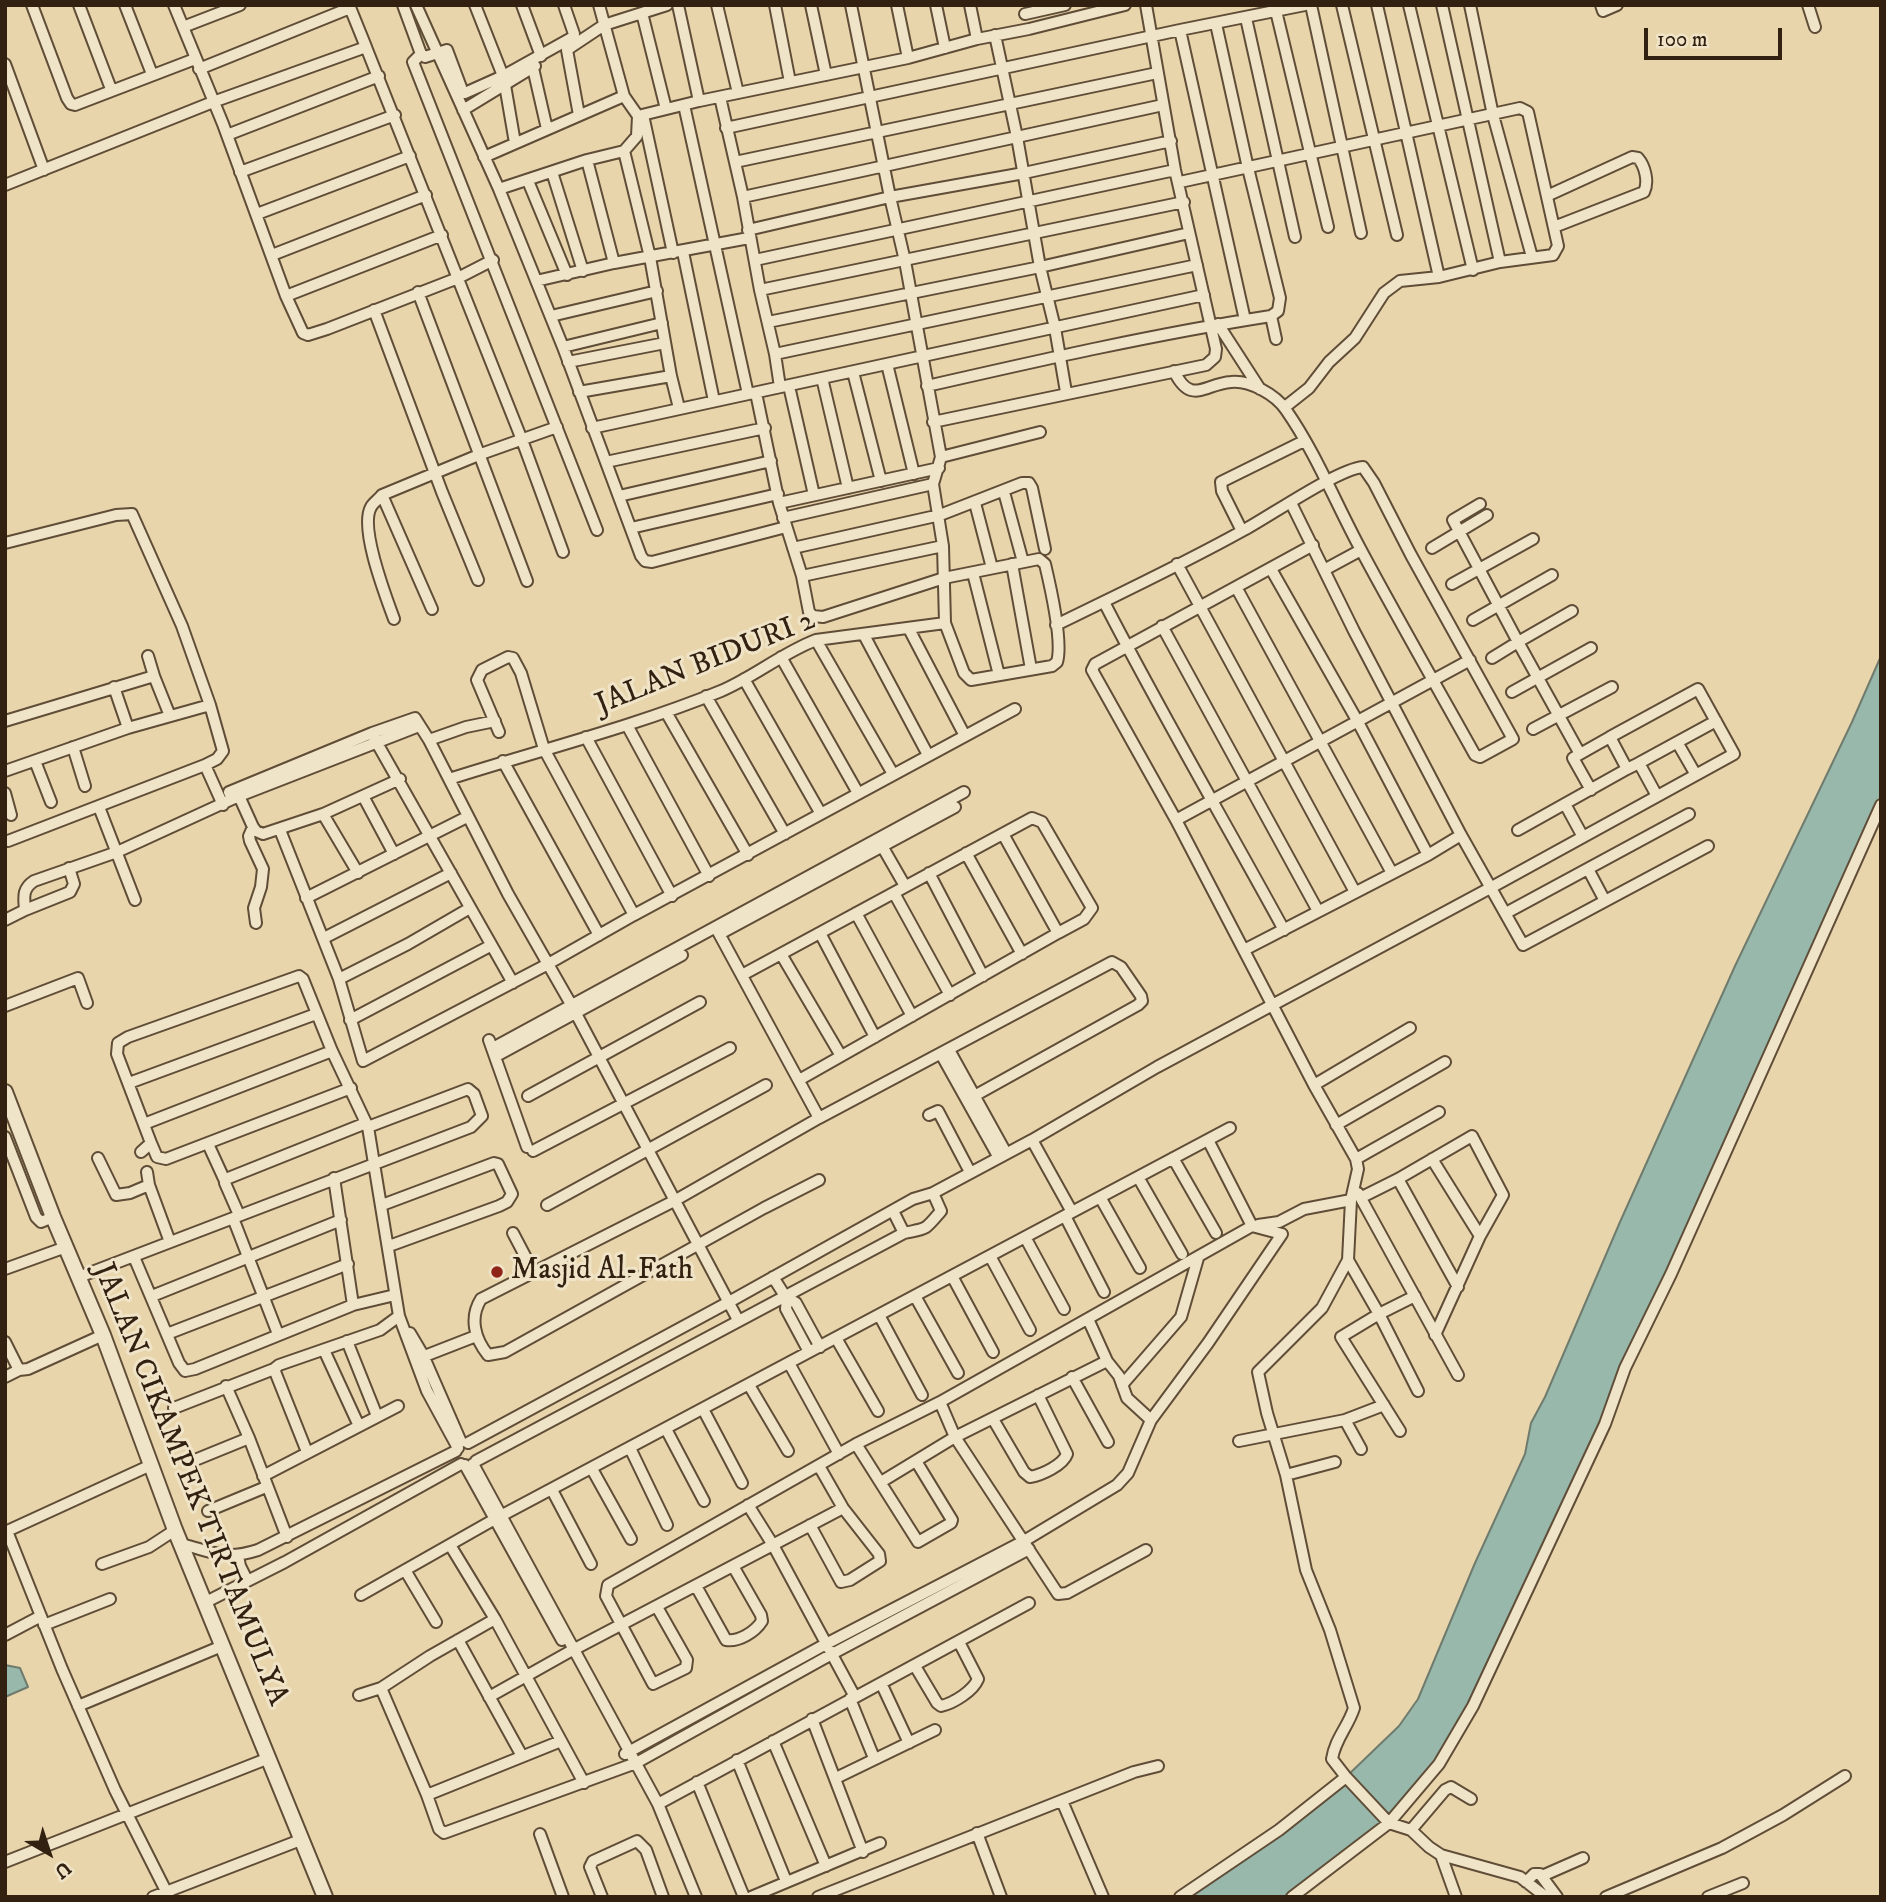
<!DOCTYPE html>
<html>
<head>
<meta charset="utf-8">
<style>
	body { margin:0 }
	#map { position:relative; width:1886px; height:1902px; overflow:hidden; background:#e8d5ab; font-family:"IM FELL DW Pica",serif }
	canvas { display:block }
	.frame { position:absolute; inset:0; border:7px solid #322011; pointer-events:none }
	.north { position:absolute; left:14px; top:1818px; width:70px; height:70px; -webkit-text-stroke:5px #f0e4c8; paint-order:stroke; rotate:141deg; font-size:19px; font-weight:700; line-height:28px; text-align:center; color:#322011 }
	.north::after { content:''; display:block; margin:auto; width:24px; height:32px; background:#322011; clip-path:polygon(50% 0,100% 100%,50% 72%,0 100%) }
	.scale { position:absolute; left:1644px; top:28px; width:138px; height:32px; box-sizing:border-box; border:4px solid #322011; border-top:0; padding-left:9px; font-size:21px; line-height:24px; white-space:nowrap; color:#322011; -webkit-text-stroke:5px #f0e4c8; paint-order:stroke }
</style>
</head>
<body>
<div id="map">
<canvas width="1886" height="1902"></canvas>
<div class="frame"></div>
<div class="north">U</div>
<div class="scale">100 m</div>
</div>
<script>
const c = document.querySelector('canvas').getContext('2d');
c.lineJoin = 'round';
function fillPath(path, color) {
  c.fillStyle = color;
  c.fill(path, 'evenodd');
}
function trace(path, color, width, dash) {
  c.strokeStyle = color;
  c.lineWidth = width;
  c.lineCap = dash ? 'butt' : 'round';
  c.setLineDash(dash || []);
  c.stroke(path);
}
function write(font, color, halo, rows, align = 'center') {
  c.font = font + ' "IM FELL DW Pica",serif';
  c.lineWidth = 6;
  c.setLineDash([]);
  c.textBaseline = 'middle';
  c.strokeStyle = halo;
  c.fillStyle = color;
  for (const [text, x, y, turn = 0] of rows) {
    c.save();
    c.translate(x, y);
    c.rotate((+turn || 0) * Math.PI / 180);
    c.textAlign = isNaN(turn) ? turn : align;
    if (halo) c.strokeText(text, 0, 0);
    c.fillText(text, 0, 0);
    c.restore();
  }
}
const water = new Path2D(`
	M 1881,656 L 1881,805 L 1473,1706 L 1439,1764 L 1390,1823 L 1292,1897 L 1180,1897 L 1346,1777 L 1399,1726 L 1418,1699 L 1475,1563 L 1525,1454 L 1531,1423 L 1545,1397 L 1620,1222 L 1735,966 L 1852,722 Z
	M 5,1665 L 20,1668 L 28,1687 L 5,1697 Z`);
const minor = new Path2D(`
	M 32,5 L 67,98 L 71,104 L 75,105 L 195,59
	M 79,5 L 111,89
	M 125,5 L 152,74
	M 174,5 L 223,124 L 286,296 L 303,333 L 308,335 L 327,329 L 458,278 L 493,260
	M 403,5 L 421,54 L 425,57 L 447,50 L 462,90 L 465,93 L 503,76 L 573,37 L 574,34 L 564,5
	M 416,5 L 499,189 L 563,347 L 641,556 L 645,561 L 652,562 L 786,527
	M 475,5 L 503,76
	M 522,5 L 541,56
	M 599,5 L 624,96 L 638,116
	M 678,5 L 699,101
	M 717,5 L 738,93
	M 775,5 L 790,82
	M 811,5 L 826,75
	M 897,5 L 908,58
	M 936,5 L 945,48
	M 970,5 L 977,39
	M 1311,5 L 1361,233
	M 1342,5 L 1397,235
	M 1377,5 L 1439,277
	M 1409,5 L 1473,270
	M 1442,5 L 1500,262
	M 1470,5 L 1493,115 L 1532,257
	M 1601,5 L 1603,11 L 1617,5
	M 1808,5 L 1815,27
	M 1276,11 L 1328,227
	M 642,13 L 666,109
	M 1025,14 L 1065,5
	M 1246,18 L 1295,237
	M 183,27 L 240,5
	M 1180,30 L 1245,320
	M 995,35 L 1017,137 L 1040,267 L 1055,328 L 1066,392
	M 366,47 L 522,440 L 563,552
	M 568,49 L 604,25 L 667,5
	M 567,50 L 579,115
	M 421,54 L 413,62 L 597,530
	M 5,64 L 44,170
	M 533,68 L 547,129
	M 199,69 L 350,8
	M 505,85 L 515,143
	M 720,97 L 743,197 L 760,290 L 775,354 L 780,387
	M 684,105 L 748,394
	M 463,110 L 535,66
	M 643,115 L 673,253
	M 726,128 L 1180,30 L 1305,5
	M 227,135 L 379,76
	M 624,151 L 650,257 L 671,376 L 679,408
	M 484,157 L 624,96
	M 587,160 L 614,263
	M 735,162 L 1157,73
	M 240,172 L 395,115
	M 552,172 L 583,271
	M 528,181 L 567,275
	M 1180,182 L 1520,108 L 1528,112 L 1558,246 L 1553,255 L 1500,262 L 1439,277 L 1400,281 L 1384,293 L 1355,338 L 1329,362 L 1309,388 L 1285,407
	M 5,185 L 213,102 L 366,47 L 349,5
	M 499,189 L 587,160 L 624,151 L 637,136 L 638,116 L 699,101 L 908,58 L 977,39 L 1029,29 L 1125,5
	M 1549,195 L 1632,157 L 1638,158 C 1645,166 1649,182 1644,192 L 1554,227
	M 743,197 L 1163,105
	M 257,214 L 410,156
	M 748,230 L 890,197 L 1024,173 L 1171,141
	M 683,252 L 714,401
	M 272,255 L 426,195
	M 755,260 L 1175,170
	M 536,281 L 614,263 L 749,238
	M 760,290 L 1184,202
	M 418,292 L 527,581
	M 286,296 L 442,235
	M 374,310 L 442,492 L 478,580
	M 551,316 L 657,291
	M 1271,316 L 1276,339
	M 768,322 L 1040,267 L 1189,233
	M 1218,324 L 1260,389
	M 563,347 L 662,323
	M 775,354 L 1197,265
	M 568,362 L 665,343
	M 887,364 L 914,474
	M 853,372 L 881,481
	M 822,378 L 848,488
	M 789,386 L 814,495
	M 927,386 C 1041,360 1155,334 1271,316 L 1278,311 L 1280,298 L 1248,168 L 1216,24
	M 579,392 L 671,376
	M 756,393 L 779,503 L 802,576 L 809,612 L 813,616 L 823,617 L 944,578 L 1039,559 L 1045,564 C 1050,585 1063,642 1057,662 L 1052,666 L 971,680 L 964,673 L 945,623 L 943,546 L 933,484 L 941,457 L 905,261 L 890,197 L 851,5
	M 933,422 L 1206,365 L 1215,357 L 1216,349 L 1175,170 L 1146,5
	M 592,428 L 1204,295
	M 941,457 L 1040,432
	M 606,462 L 765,428
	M 1004,492 L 1023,562
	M 382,495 C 379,499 373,503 371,507 C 359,528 386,597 394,619
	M 619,496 L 771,461
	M 779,503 L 939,468
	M 975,503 L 992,568
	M 1291,503 L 1354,631 L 1461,835 L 1523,945 L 1708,846
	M 1480,504 L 1453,520 L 1518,642 L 1572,611
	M 783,518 L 933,484
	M 631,528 L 778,494
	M 1242,531 L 1222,491 L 1221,482 L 1304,441
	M 5,543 L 116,515 L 132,514 L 182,626 L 210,705 L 223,751 L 217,759 L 205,765 L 223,805
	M 793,548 L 940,515 L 1022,483 L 1029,483 L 1032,488 L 1045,549
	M 1432,548 L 1487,515
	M 1012,564 L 1031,669
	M 1177,564 L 1355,892
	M 1271,569 L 1358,722 L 1428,855
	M 1324,570 L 1361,550
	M 973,573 L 999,675
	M 802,576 L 943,546
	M 1452,584 L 1533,539
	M 1236,587 L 1392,873
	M 1104,602 C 1161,713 1224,820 1284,930
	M 432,609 L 382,495 L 481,454 L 557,427
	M 1473,620 L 1552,575
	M 1056,625 C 1119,594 1183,564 1244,530 C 1270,516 1338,469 1363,467 L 1374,483 L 1411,555 L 1513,739 L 1480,757 L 1475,755 C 1437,687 1398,619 1361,550 C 1336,504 1316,453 1286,410 C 1276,395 1250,380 1231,382 C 1204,384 1191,406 1174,371
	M 1162,626 L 1318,911
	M 909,629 L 965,736
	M 864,635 L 928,755
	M 816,640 L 893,774
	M 148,656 L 154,676
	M 781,657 L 858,793
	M 1492,658 L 1518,642 L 1580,754 L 1610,737 L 1627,769 L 1639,763 L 1657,796
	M 744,679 L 821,814
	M 114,687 L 128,728
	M 1512,692 L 1591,648
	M 706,696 L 785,834
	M 666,712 L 748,855
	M 5,721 L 154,676 L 170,716
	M 627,725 L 709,876
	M 1533,729 L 1612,687
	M 499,732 L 477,680 L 482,670 L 508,657 L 513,658 L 521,673 L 544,749 L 634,915
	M 373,736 L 513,983
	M 586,737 L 672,896
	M 429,740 L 466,727 L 495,721
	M 1677,742 L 1696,775
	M 73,747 L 85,786
	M 1580,754 L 1573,758 L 1591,790
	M 35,761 L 51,802
	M 503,761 L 599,935
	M 1639,763 L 1716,721
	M 5,771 L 128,728 L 210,705
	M 449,779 C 540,750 633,727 721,691 C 754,677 782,653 816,640 L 945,623
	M 5,793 L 11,815
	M 239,796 L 253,827 L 256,831 L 263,834 L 323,814 L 400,779
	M 363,796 L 394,854
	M 232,799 L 229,792 L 372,733 L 415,718 L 429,740 L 508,894 L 572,1006 L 738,1320
	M 1565,804 L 1583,837
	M 99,807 L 135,900
	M 323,814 L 358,873
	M 1176,820 L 1470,660
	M 253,827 L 249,836 L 250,841 L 263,869 L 261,887 L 254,908 L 256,923
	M 280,830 L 339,979 L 363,1061 L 548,964 L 634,915 L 1015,709
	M 1518,830 L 1627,769
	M 1003,834 L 1058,933
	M 8,841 L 205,765
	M 882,846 L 905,886
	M 966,853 L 1022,954
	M 1588,869 L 1605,901
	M 929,873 L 983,976
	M 894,893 L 950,995
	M 306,898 L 467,817
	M 25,910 L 70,892 L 74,884 L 69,868
	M 856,913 L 912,1016
	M 1506,913 L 1689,814
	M 5,920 L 25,910 C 24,897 22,889 34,881 L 117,852 L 239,796 L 419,726
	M 716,928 L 819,1118
	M 723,932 L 955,807
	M 820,933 L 875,1037
	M 324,938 L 451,873
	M 1244,950 L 1428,855 L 1461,835
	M 781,954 L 841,1056
	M 742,975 L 1032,818 L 1042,822 L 1092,908 L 1084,919 L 1058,933 L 799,1080
	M 339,979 L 408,944 L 470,908
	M 5,1006 L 78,978 L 87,1003
	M 350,1020 L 490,946
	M 489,1040 L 527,1147
	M 493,1048 L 964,792
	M 949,1050 L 1006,1153
	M 941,1054 L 998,1156
	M 496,1056 L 682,955
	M 129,1083 L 316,1014
	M 1314,1085 L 1410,1028
	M 528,1096 L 700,1002
	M 929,1115 L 938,1111 L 970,1172
	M 144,1124 L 332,1051
	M 1336,1125 L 1445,1062
	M 5,1137 L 36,1217 L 41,1222 L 53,1217
	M 1032,1140 L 1072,1212
	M 151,1143 L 157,1157 L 166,1159 L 351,1088
	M 208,1144 L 225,1181
	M 533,1151 L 730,1048
	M 141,1152 L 151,1143 L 117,1054 L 118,1043 L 128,1037 L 299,976 L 303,979 L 332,1051 L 368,1127 L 399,1316 L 427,1391 L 458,1448
	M 98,1158 L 116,1195 L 130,1193 L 149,1185
	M 1173,1158 L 1216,1233
	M 1356,1159 L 1439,1112
	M 1432,1159 L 1480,1236
	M 147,1172 L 149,1185 L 170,1242
	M 1138,1177 L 1182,1254
	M 334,1178 L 353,1305
	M 1398,1179 L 1458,1287
	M 819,1180 L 764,1208 L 505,1352 L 488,1355 C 475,1339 469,1318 481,1299 L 674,1201 L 819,1118 L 1112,962 L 1121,967 L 1141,996 L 1142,1001 L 1138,1005 L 976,1095
	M 1358,1193 L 1458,1375
	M 1100,1197 L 1140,1268
	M 1362,1197 L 1398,1179 L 1472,1136 L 1503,1195 L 1480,1236 L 1435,1335
	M 382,1205 L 494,1163 L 498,1164 L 512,1194 L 507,1202 L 499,1206 L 389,1246
	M 547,1205 L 766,1085
	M 239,1215 L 225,1183 L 226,1179 L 366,1123
	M 1065,1216 L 1104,1292
	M 233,1218 L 278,1334
	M 1258,1225 L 1279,1222 L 1304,1209 L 1351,1200
	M 513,1233 L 534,1273
	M 904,1233 C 928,1228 924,1231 941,1211 L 933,1193
	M 1025,1237 L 1064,1309
	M 990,1256 L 1030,1330
	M 134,1257 L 179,1363 L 185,1371 L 195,1369 L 353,1305 L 395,1295
	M 1348,1260 L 1379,1314 L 1418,1391
	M 5,1269 L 66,1247
	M 952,1276 L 993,1352
	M 79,1277 L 471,1127 L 482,1116 L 474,1094 L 468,1089 L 368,1127
	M 773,1277 L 785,1296 L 796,1303 L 820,1347
	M 152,1296 L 341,1220
	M 915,1296 L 958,1373
	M 787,1299 L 786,1309 L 809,1352
	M 879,1315 L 922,1395
	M 1088,1319 L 1107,1361 L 1119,1376 L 1127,1398 L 1151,1420
	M 410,1333 L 423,1355 L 461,1442
	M 167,1334 L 348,1264
	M 836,1338 L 878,1411
	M 347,1341 L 377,1416
	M 5,1342 L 19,1370
	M 324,1350 L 359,1426
	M 417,1359 L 476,1336
	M 789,1363 L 839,1454
	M 5,1377 L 19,1370 L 28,1369 L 103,1335
	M 1072,1377 L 1108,1442
	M 749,1385 L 788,1451
	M 1122,1385 L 1181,1317 L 1198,1258
	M 226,1386 L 249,1438 L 287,1537
	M 940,1402 L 955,1437 L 1058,1594 L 1067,1593 L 1146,1550
	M 174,1408 L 274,1369
	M 703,1409 L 742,1483
	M 993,1419 L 1024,1472 L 1030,1477 C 1042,1475 1063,1465 1067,1454 L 1038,1395
	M 1345,1420 L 1361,1449
	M 666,1429 L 704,1501
	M 1400,1431 L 1341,1337 L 1379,1314 L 1415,1296
	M 1239,1441 L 1345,1420 L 1384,1405
	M 468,1443 L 729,1302 L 913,1199 L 933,1193 L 1032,1140 L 1157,1067 L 1492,887 L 1734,754 L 1698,689 L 1610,737
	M 856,1444 L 918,1542 L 951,1523 L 952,1520 L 916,1461
	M 630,1448 L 667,1525
	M 307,1452 L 274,1369 L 279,1365 L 380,1330 L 399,1316
	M 195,1460 L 249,1438
	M 476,1461 L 904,1233 L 893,1211
	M 473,1464 L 658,1804 L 696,1897
	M 465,1465 L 562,1640
	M 592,1469 L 631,1539
	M 1286,1475 L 1335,1462
	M 263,1476 L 398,1406
	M 881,1482 L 955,1437 L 1107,1361
	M 552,1490 L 591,1564
	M 748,1505 L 773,1545 L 855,1697
	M 208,1511 L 266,1487
	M 810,1525 L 841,1582 L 850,1580 L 880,1561 L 879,1554 L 843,1508 L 819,1466
	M 7,1531 L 62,1669 L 115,1790 L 169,1897
	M 5,1532 L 151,1465
	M 181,1544 C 214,1552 224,1561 258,1550 L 456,1451
	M 450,1545 L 495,1619 L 584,1783
	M 238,1556 L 240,1566 L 247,1580
	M 102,1564 L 149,1547 L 175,1530
	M 405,1570 L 436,1622
	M 696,1586 L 726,1640 C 739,1642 755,1632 762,1621 L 761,1615 L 733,1566
	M 361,1595 L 495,1519 L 1230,1128
	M 204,1603 L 285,1562 L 461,1464
	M 657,1607 L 687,1660 L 686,1668 L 653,1684 L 606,1596 L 608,1585 L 856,1444 L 940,1402 L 1252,1226 L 1208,1140
	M 44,1625 L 110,1599
	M 5,1635 L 41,1616
	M 458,1640 L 522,1756
	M 915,1666 L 937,1703 L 941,1706 C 954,1703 973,1691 978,1679 L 959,1642
	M 881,1683 L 909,1743
	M 381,1688 L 427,1795 L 439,1829 L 444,1833 L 636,1763 L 832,1654 L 1029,1549
	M 359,1695 L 381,1688 L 430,1656 L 495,1619
	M 489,1697 L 569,1652 L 843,1508
	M 850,1699 L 874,1758
	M 78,1706 L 222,1646
	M 812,1719 L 863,1852
	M 773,1741 L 826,1866
	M 625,1754 L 826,1644 L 1024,1541 L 1117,1485 L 1128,1473 L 1151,1420 L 1208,1343 L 1282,1234 L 1252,1226
	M 737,1760 L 786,1881
	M 1346,1777 L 1389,1823 L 1411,1830 L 1429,1847 L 1441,1855 L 1520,1877 L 1546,1897
	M 836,1778 L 935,1730
	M 697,1782 L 744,1897
	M 427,1795 L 561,1741
	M 1062,1801 L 1103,1897
	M 658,1804 L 1029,1603
	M 1411,1830 L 1445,1790 L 1451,1787 L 1471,1799
	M 977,1833 L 1001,1897
	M 540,1834 L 563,1897
	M 1441,1855 L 1456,1897
	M 5,1862 L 269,1758
	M 1542,1876 L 1583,1858
	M 1526,1882 L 1534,1874 L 1540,1874 L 1557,1897
	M 153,1897 L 303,1839
	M 602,1897 L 590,1867 L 593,1861 L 637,1841 L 646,1850 L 663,1897
	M 751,1897 L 880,1843
	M 818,1897 L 1134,1772 L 1158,1766
	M 1180,1897 L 1279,1830 L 1346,1777 L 1332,1759 C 1335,1739 1348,1727 1354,1708 L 1330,1630 L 1306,1570 L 1286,1475 L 1267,1413 L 1258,1372 L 1322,1308 L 1348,1260 L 1351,1200 L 1358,1169 L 1356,1159 L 1314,1085 L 1176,820 L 1092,670 L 1095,664 L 1313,545
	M 1292,1897 L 1389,1823 L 1439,1764 L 1473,1706 L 1605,1424 L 1625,1368 L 1671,1274 L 1881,805
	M 1606,1897 L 1722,1848 L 1783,1815 L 1845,1776
	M 1708,1897 L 1743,1883`);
const tertiary = new Path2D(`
	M 5,1092 L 53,1217 L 103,1335 L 175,1530 L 325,1897`);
const markers = [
	[497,1272,7,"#8f2418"]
];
const streetNames = [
	["JALAN BIDURI 2",706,664,-22],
	["JALAN CIKAMPEK TIRTAMULYA",189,1485,68]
];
const poiNames = [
	["Masjid Al-Fath",511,1272]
];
fillPath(water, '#97b8ab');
trace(water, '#6f7b6d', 2);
trace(minor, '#604d38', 14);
trace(tertiary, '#604d38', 18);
trace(minor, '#f0e4c8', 10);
trace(tertiary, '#f0e4c8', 14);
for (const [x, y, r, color] of markers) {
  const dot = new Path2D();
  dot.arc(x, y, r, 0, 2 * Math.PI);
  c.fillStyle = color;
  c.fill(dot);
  trace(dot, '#f0e4c8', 2.5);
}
write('30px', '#322011', '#f0e4c8', streetNames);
write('30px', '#322011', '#f0e4c8', poiNames, 'left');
</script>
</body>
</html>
